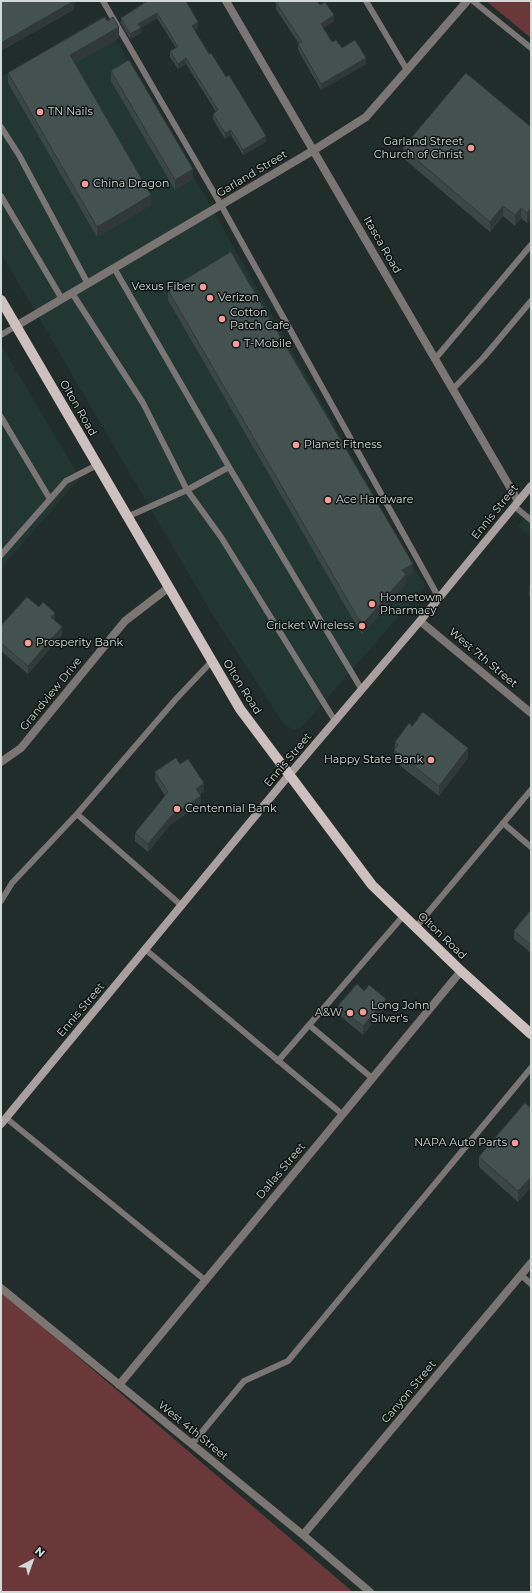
<!DOCTYPE html>
<html>
<head>
<meta charset="utf-8">
<style>
	body { margin:0 }
	#map { position:relative; width:532px; height:1593px; overflow:hidden; background:#202d2a; font-family:Montserrat,sans-serif }
	canvas { display:block }
	.frame { position:absolute; inset:0; border:2px solid #d2dad8; pointer-events:none }
	.north { position:absolute; left:12px; top:1541px; width:40px; height:40px; -webkit-text-stroke:3px #0e1412; paint-order:stroke; rotate:41deg; font-size:11px; font-weight:700; line-height:16px; text-align:center; color:#d2dad8 }
	.north::after { content:''; display:block; margin:auto; width:14px; height:18px; background:#d2dad8; clip-path:polygon(50% 0,100% 100%,50% 72%,0 100%) }
</style>
</head>
<body>
<div id="map">
<canvas width="532" height="1593"></canvas>
<div class="frame"></div>
<div class="north">N</div>
</div>
<script>
const c = document.querySelector('canvas').getContext('2d');
c.lineJoin = 'round';
function fillPath(path, color) {
  c.fillStyle = color;
  c.fill(path, 'evenodd');
}
function trace(path, color, width, dash) {
  c.strokeStyle = color;
  c.lineWidth = width;
  c.lineCap = dash ? 'butt' : 'round';
  c.setLineDash(dash || []);
  c.stroke(path);
}
function write(font, color, halo, rows, align = 'center') {
  c.font = font + ' Montserrat,sans-serif';
  c.lineWidth = 3;
  c.setLineDash([]);
  c.textBaseline = 'middle';
  c.strokeStyle = halo;
  c.fillStyle = color;
  for (const [text, x, y, turn = 0] of rows) {
    c.save();
    c.translate(x, y);
    c.rotate((+turn || 0) * Math.PI / 180);
    c.textAlign = isNaN(turn) ? turn : align;
    if (halo) c.strokeText(text, 0, 0);
    c.fillText(text, 0, 0);
    c.restore();
  }
}
const built = new Path2D(`
	M 103,16 L 425,586 L 302,727 L 296,729 L 291,729 L 283,723 L 211,612 L 1,253 L 1,77 Z
	M 1,345 L 80,478 L 1,568 Z
	M 531,510 L 531,537 L 518,526 Z`);
const green = new Path2D(`
	M 486,1 L 531,1 L 531,38 Z
	M 1,1291 L 353,1592 L 1,1592 Z`);
const service = new Path2D(`
	M 103,1 L 221,205 L 439,598
	M 366,1 L 407,70
	M 473,1 L 531,48
	M 1,127 L 19,155 L 88,284
	M 1,196 L 62,299
	M 114,268 L 229,467 L 362,690
	M 72,293 L 143,403 L 187,490 L 221,537 L 335,721
	M 1,335 L 16,326
	M 435,359 L 531,245
	M 453,389 L 484,357 L 531,301
	M 1,417 L 50,499
	M 514,506 L 531,520
	M 127,517 L 187,490 L 229,467
	M 1,555 L 66,481 L 97,465
	M 503,823 L 531,847
	M 1,901 L 12,883 L 77,814
	M 182,906 L 77,814 L 176,699 L 212,661
	M 416,927 L 531,790
	M 146,950 L 342,1114
	M 309,1025 L 372,1078
	M 278,1061 L 404,915
	M 6,1118 L 205,1280
	M 521,1275 L 531,1284
	M 192,1444 L 244,1381 L 288,1361 L 531,1068`);
const minor = new Path2D(`
	M 226,1 L 518,501
	M 16,326 L 314,150 L 366,117 L 467,1
	M 420,621 L 531,713
	M 1,762 L 21,748 L 125,621 L 168,588
	M 1,1288 L 303,1535 L 370,1592
	M 119,1385 L 461,971
	M 303,1535 L 531,1263`);
const secondary = new Path2D(`
	M 1,1124 L 289,775 L 420,621 L 531,486`);
const primary = new Path2D(`
	M 1,300 L 240,709 L 372,885 L 461,971 L 531,1034`);
const wall = new Path2D(`
	M 142,1 L 186,1 L 198,28 L 194,30 L 266,142 L 243,155 L 231,135 L 225,139 L 213,119 L 213,114 L 216,112 L 186,64 L 178,69 L 170,57 L 170,51 L 176,48 L 157,18 L 141,28 L 141,33 L 130,39 L 121,23 L 121,18 L 144,4 Z
	M 274,1 L 317,1 L 320,5 L 334,21 L 323,28 L 332,42 L 366,64 L 321,90 L 298,50 L 298,44 L 299,44 L 276,9 L 276,4 Z
	M 107,21 L 119,38 L 75,63 L 151,205 L 97,237 L 8,83 L 8,73 Z
	M 111,71 L 193,179 L 175,190 L 111,81 Z
	M 531,127 L 531,218 L 527,223 L 521,218 L 515,226 L 503,216 L 490,232 L 403,158 L 403,148 Z
	M 168,290 L 413,574 L 406,578 L 406,584 L 362,635 L 168,300 Z
	M 531,586 L 531,600 L 529,595 L 529,587 Z
	M 55,621 L 62,635 L 28,674 L 1,651 L 1,626 Z
	M 412,726 L 468,758 L 439,796 L 394,761 L 395,742 Z
	M 180,764 L 204,791 L 200,794 L 201,804 L 171,824 L 148,852 L 135,841 L 135,833 L 165,796 L 155,780 L 155,772 Z
	M 531,910 L 531,953 L 514,939 L 514,931 Z
	M 338,1006 L 386,1007 L 363,1035 L 338,1014 Z
	M 531,1108 L 531,1187 L 518,1202 L 479,1167 L 479,1157 Z`);
const shadedWall = new Path2D(`
	M 74,1 L 74,10 L 1,51 L 1,43 Z
	M 157,13 L 157,18 L 141,28 L 141,33 L 130,39 L 130,34 L 138,24 Z
	M 334,15 L 334,21 L 321,30 L 321,24 Z
	M 198,22 L 198,28 L 192,32 L 192,26 Z
	M 119,27 L 119,38 L 70,66 L 70,55 Z
	M 186,58 L 186,64 L 178,69 L 178,64 Z
	M 366,58 L 366,64 L 321,90 L 321,84 Z
	M 231,130 L 231,135 L 225,139 L 225,133 Z
	M 266,136 L 266,142 L 243,155 L 243,150 Z
	M 193,169 L 193,179 L 175,190 L 175,180 Z
	M 151,195 L 151,205 L 97,237 L 97,227 Z
	M 503,206 L 503,216 L 490,232 L 490,222 Z
	M 521,208 L 521,218 L 515,226 L 515,215 Z
	M 531,208 L 531,218 L 527,223 L 527,213 Z
	M 413,564 L 413,574 L 406,578 L 406,584 L 362,635 L 362,625 L 402,570 Z
	M 55,613 L 55,621 L 51,617 Z
	M 62,627 L 62,635 L 28,674 L 28,666 Z
	M 468,748 L 468,758 L 439,796 L 439,786 Z
	M 204,783 L 204,791 L 196,797 L 196,789 Z
	M 201,796 L 201,804 L 171,824 L 148,852 L 148,844 L 171,816 Z
	M 386,999 L 386,1007 L 363,1035 L 363,1026 Z
	M 531,1177 L 531,1187 L 518,1202 L 518,1191 Z`);
const building = new Path2D(`
	M 1,1 L 74,1 L 1,43 Z
	M 145,1 L 186,1 L 198,22 L 192,26 L 209,54 L 211,53 L 226,77 L 229,75 L 266,136 L 243,150 L 231,130 L 225,133 L 213,114 L 218,110 L 186,58 L 178,64 L 170,51 L 178,47 L 157,13 L 138,24 L 141,28 L 130,34 L 121,18 L 146,2 Z
	M 277,1 L 317,1 L 320,5 L 325,2 L 334,15 L 321,24 L 332,42 L 336,40 L 342,48 L 355,40 L 366,58 L 321,84 L 298,44 L 302,42 L 276,3 L 278,2 Z
	M 105,17 L 107,21 L 113,17 L 119,27 L 70,55 L 151,195 L 97,227 L 8,73 Z
	M 129,60 L 193,169 L 175,180 L 111,71 Z
	M 466,73 L 531,127 L 531,208 L 527,213 L 521,208 L 515,215 L 503,206 L 490,222 L 403,148 Z
	M 231,252 L 413,564 L 402,570 L 406,574 L 362,625 L 168,290 Z
	M 531,586 L 531,592 L 529,587 Z
	M 27,597 L 39,607 L 43,602 L 55,613 L 51,617 L 62,627 L 28,666 L 1,643 L 1,626 Z
	M 423,712 L 468,748 L 439,786 L 394,750 L 398,745 L 395,742 L 409,723 L 412,726 Z
	M 176,758 L 180,764 L 188,759 L 204,783 L 196,789 L 201,796 L 171,816 L 148,844 L 135,833 L 168,792 L 155,772 Z
	M 531,910 L 531,945 L 514,931 Z
	M 357,984 L 364,991 L 369,985 L 386,999 L 363,1026 L 338,1006 Z
	M 525,1103 L 531,1108 L 531,1177 L 518,1191 L 479,1157 Z`);
const markers = [
	[40,112,4,"#f59b99"],
	[471,148,4,"#f59b99"],
	[85,184,4,"#f59b99"],
	[203,287,4,"#f59b99"],
	[210,298,4,"#f59b99"],
	[222,319,4,"#f59b99"],
	[236,344,4,"#f59b99"],
	[296,445,4,"#f59b99"],
	[328,500,4,"#f59b99"],
	[372,604,4,"#f59b99"],
	[362,626,4,"#f59b99"],
	[28,643,4,"#f59b99"],
	[431,760,4,"#f59b99"],
	[177,809,4,"#f59b99"],
	[363,1012,4,"#f59b99"],
	[350,1013,4,"#f59b99"],
	[515,1143,4,"#f59b99"]
];
const poiNames = [
	["TN Nails",48,112],
	["Garland Street",463,142,"right"],
	["Church of Christ",463,155,"right"],
	["China Dragon",93,184],
	["Vexus Fiber",195,287,"right"],
	["Verizon",218,298],
	["Cotton",230,313],
	["Patch Cafe",230,326],
	["T-Mobile",244,344],
	["Planet Fitness",304,445],
	["Ace Hardware",336,500],
	["Hometown",380,598],
	["Pharmacy",380,611],
	["Cricket Wireless",354,626,"right"],
	["Prosperity Bank",36,643],
	["Happy State Bank",423,760,"right"],
	["Centennial Bank",185,809],
	["Long John",371,1006],
	["Silver's",371,1019],
	["A&W",342,1013,"right"],
	["NAPA Auto Parts",507,1143,"right"]
];
const streetNames = [
	["Garland Street",252,174,-31],
	["Itasca Road",382,245,60],
	["Olton Road",78,408,60],
	["Ennis Street",495,512,-51],
	["West 7th Street",483,658,40],
	["Olton Road",242,687,58],
	["Grandview Drive",51,694,-51],
	["Ennis Street",288,760,-50],
	["Olton Road",442,936,44],
	["Ennis Street",81,1010,-50],
	["Dallas Street",281,1171,-50],
	["Canyon Street",409,1392,-50],
	["West 4th Street",193,1431,39]
];
fillPath(built, '#233732');
fillPath(green, '#6a3838');
trace(service, '#7b7574', 6);
trace(minor, '#7b7574', 8);
trace(secondary, '#a99f9e', 8);
trace(primary, '#cdc0bf', 10);
fillPath(wall, '#3a4744');
fillPath(shadedWall, '#303937');
fillPath(building, '#44524f');
trace(building, '#303937', 1);
for (const [x, y, r, color] of markers) {
  const dot = new Path2D();
  dot.arc(x, y, r, 0, 2 * Math.PI);
  c.fillStyle = color;
  c.fill(dot);
  trace(dot, '#0e1412', 1.5);
}
write('11px', '#d2dad8', '#0e1412', poiNames, 'left');
write('11px', '#d2dad8', '#0e1412', streetNames);
</script>
</body>
</html>
